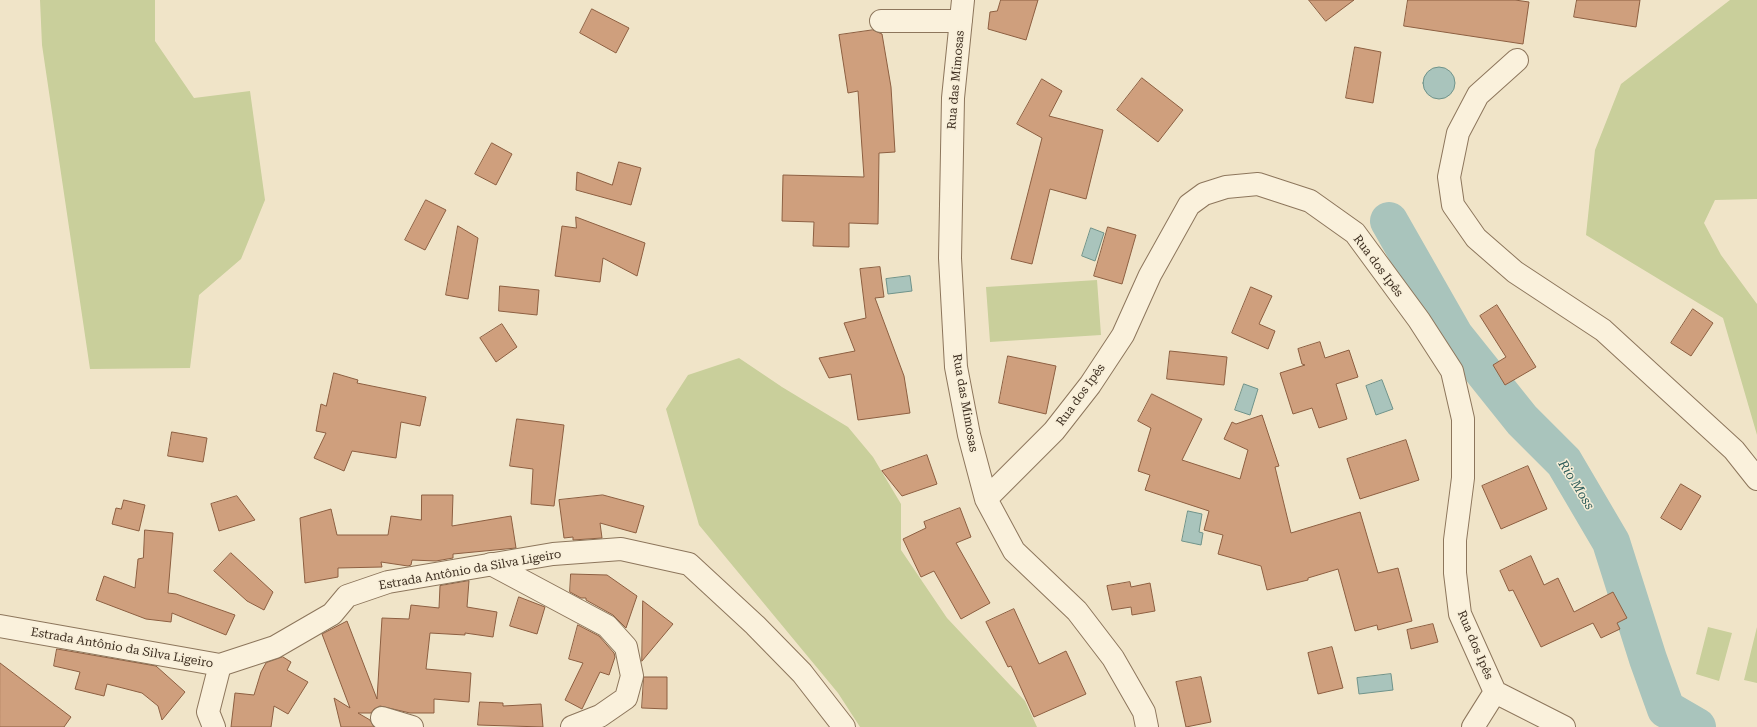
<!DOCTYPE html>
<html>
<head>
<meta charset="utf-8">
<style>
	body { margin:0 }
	canvas { display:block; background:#f0e4c8 }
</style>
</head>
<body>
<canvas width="1757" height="727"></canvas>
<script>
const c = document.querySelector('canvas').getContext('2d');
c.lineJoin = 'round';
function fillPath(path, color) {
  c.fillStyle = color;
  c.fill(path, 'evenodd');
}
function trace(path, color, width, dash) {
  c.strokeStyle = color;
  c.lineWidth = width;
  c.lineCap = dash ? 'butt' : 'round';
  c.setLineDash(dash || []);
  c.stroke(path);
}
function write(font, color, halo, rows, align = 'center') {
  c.font = font + ' "Roboto Serif",serif';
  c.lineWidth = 3;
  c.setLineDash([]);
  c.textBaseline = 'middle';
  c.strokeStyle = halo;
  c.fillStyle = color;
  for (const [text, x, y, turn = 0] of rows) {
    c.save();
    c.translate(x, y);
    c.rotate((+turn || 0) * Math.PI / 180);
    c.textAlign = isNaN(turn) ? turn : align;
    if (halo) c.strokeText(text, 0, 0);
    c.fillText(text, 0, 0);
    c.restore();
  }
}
const green = new Path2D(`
	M 40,0 L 155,0 L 155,41 L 194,98 L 250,91 L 265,200 L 241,259 L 199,295 L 190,368 L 90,369 L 42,45 Z
	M 1730,0 L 1757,0 L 1757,199 L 1715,200 L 1704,223 L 1721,255 L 1757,304 L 1757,435 L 1723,318 L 1586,235 L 1595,150 L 1621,84 Z
	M 1097,280 L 1101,335 L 990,342 L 986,287 Z
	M 739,358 L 782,387 L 848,427 L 873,457 L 901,504 L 901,550 L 947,618 L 1025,701 L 1037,727 L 860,727 L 838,693 L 699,525 L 666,409 L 688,375 Z
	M 1708,627 L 1732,633 L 1719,681 L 1696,674 Z
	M 1757,627 L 1757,683 L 1744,680 Z`);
const water = new Path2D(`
	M1423 83a16 16 0 1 1 32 0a16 16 0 1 1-32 0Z
	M 1091,228 L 1104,233 L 1095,261 L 1082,256 Z
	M 910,276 L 912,291 L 888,294 L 886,279 Z
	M 1382,380 L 1393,409 L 1376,415 L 1366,386 Z
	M 1244,384 L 1258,389 L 1250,415 L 1235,410 Z
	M 1188,511 L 1202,514 L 1199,532 L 1203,533 L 1201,545 L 1182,541 Z
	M 1391,674 L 1393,690 L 1359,694 L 1357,678 Z`);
const river = new Path2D(`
	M 1389,221 L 1454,335 L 1522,420 L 1564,462 L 1611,542 L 1648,659 L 1666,709 L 1697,727`);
const building = new Path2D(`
	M 1001,0 L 1038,0 L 1026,40 L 988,29 L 990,12 L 997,11 Z
	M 1309,0 L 1354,0 L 1326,21 Z
	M 1408,0 L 1515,0 L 1529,2 L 1523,44 L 1404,26 Z
	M 1577,0 L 1640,0 L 1636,27 L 1574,17 Z
	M 592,9 L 629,28 L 616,53 L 580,33 Z
	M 873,30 L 882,34 L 891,87 L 895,152 L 879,153 L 878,224 L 849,223 L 849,247 L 813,246 L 814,222 L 782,221 L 783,175 L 864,177 L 858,91 L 848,93 L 839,35 Z
	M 1355,47 L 1381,52 L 1373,103 L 1346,98 Z
	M 1142,78 L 1183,110 L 1158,142 L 1117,110 Z
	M 1042,79 L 1062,91 L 1049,116 L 1103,130 L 1086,199 L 1050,189 L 1032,264 L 1011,259 L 1042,138 L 1017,124 Z
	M 492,143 L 512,154 L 496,185 L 475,174 Z
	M 619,162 L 641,168 L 631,205 L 576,190 L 577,172 L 612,185 Z
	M 426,200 L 446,210 L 425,250 L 405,240 Z
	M 576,217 L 645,243 L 637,276 L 603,258 L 600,282 L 555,276 L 562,226 L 576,228 Z
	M 458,226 L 478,238 L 468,299 L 446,295 Z
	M 1108,227 L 1136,235 L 1122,284 L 1094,276 Z
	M 880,267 L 884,297 L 875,298 L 904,376 L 910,413 L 858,420 L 851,374 L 829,378 L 819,358 L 855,351 L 844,323 L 866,318 L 860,269 Z
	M 500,286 L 539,290 L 537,315 L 499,311 Z
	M 1251,287 L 1272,296 L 1259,324 L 1275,331 L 1268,349 L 1232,333 Z
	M 1497,305 L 1536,367 L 1505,385 L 1493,365 L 1506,357 L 1480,316 Z
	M 1693,309 L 1713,323 L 1691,356 L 1671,343 Z
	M 502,324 L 517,347 L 496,362 L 480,338 Z
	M 1320,342 L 1325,358 L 1349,350 L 1358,377 L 1336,384 L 1347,419 L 1319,428 L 1312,408 L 1293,414 L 1280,373 L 1305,365 L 1302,364 L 1298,349 Z
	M 1170,351 L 1227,357 L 1224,385 L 1167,379 Z
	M 1008,356 L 1056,366 L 1046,414 L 999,403 Z
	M 334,373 L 358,380 L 357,383 L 426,397 L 420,426 L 401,422 L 396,458 L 352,451 L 344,471 L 314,458 L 326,433 L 316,431 L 321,404 L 326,406 Z
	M 1152,394 L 1202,419 L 1182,460 L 1240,479 L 1248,450 L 1224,439 L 1232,422 L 1236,424 L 1262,415 L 1279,466 L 1275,467 L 1291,533 L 1360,512 L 1378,573 L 1398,568 L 1412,621 L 1378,630 L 1377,625 L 1355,631 L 1338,569 L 1308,578 L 1308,580 L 1267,590 L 1261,566 L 1218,554 L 1223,535 L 1204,530 L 1209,511 L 1145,490 L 1150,475 L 1138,471 L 1151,428 L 1138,421 Z
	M 517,419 L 564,425 L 554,506 L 531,504 L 533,469 L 510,466 Z
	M 172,432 L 207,438 L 203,462 L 168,456 Z
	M 1406,440 L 1419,480 L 1360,499 L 1347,459 Z
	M 927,455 L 937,484 L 902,496 L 882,471 Z
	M 1528,466 L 1547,509 L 1501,529 L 1482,486 Z
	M 1681,484 L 1701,496 L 1681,530 L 1661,518 Z
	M 422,495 L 453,495 L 452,526 L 511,516 L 516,548 L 453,554 L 453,558 L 436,561 L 412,560 L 411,565 L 408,566 L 381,562 L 382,567 L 338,568 L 338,577 L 305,583 L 300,518 L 331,509 L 337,535 L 388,535 L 391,516 L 421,520 Z
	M 603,495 L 644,506 L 636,533 L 600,523 L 602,538 L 573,540 L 573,537 L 564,538 L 559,500 Z
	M 237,496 L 255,520 L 219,531 L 211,504 Z
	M 124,500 L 145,505 L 139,531 L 112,524 L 116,508 L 121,509 Z
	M 960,508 L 971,537 L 956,543 L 990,603 L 961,619 L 934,571 L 921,577 L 903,539 L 926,528 L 924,522 Z
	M 145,530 L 173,533 L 168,593 L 176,594 L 235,615 L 226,635 L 172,613 L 171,622 L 146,619 L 96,600 L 104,576 L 135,588 L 138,559 L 143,558 Z
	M 231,553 L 273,592 L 264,610 L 247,601 L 214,571 Z
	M 1531,556 L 1544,585 L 1558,578 L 1574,612 L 1613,592 L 1627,618 L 1617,623 L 1620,629 L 1601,638 L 1593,623 L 1541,647 L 1513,590 L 1509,591 L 1500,571 Z
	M 571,574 L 607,575 L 637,596 L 626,628 L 613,615 L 586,600 L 586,598 L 581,598 L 570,592 Z
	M 469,581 L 467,607 L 497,612 L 493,637 L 465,633 L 465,635 L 430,633 L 426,669 L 471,673 L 469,702 L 434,699 L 434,713 L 410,713 L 380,706 L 374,709 L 371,713 L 358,713 L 370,720 L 374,727 L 341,727 L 334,698 L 350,708 L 322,634 L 347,621 L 377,699 L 382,618 L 409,619 L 411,605 L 439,608 L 440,586 Z
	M 1130,582 L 1131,587 L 1150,583 L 1155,611 L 1132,615 L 1131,607 L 1112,610 L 1107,586 Z
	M 519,597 L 545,607 L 537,634 L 510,626 Z
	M 643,601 L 673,624 L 642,661 Z
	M 1014,609 L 1039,664 L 1066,651 L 1086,694 L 1034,717 L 1011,666 L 1008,667 L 986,622 Z
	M 1433,624 L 1438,642 L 1411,649 L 1407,630 Z
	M 578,625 L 599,636 L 614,653 L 615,657 L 609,675 L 600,672 L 582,709 L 565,700 L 583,663 L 569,659 Z
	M 1332,647 L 1343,688 L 1318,694 L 1308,653 Z
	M 57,649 L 156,666 L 185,692 L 162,720 L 158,706 L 142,693 L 107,684 L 104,696 L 75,689 L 80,672 L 54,666 Z
	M 283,657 L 291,662 L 287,670 L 308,682 L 288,714 L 274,706 L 271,727 L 231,727 L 235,693 L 254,695 L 261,672 L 266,663 Z
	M 0,663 L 71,717 L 64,727 L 0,727 Z
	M 644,677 L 667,677 L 667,709 L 642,708 Z
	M 1201,677 L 1211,722 L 1186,727 L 1176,682 Z
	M 480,702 L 503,703 L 503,706 L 541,704 L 543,727 L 478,725 Z`);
const minor = new Path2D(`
	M 963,0 L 953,98 L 950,258 L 956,367 L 969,435 L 986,499 L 1014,551 L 1077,611 L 1113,658 L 1144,712 L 1147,727
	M 881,21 L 961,21
	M 1517,60 L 1478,95 L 1458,133 L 1449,177 L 1453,205 L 1476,238 L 1515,272 L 1603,330 L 1734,450 L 1757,479
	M 986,499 L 1054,431 L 1090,385 L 1123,335 L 1150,275 L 1189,205 L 1204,194 L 1226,187 L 1258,184 L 1310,201 L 1355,233 L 1419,320 L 1452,371 L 1463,419 L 1463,478 L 1455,540 L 1455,573 L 1460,614 L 1495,692 L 1564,727
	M 491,564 L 607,626 L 626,647 L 632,676 L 626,698 L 600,716 L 572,727
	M 382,718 L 412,727
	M 214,727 L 208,712 L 220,665
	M 1473,727 L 1495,692`);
const tertiary = new Path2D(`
	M 0,626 L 220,665 L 275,647 L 332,614 L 347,596 L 388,582 L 553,554 L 621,549 L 689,564 L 755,625 L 802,673 L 844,727`);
const streetNames = [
	["Rua das Mimosas",956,80,-85],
	["Rua dos Ipês",1378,266,53],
	["Rua dos Ipês",1081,395,-54],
	["Rua das Mimosas",965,403,80],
	["Estrada Antônio da Silva Ligeiro",470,570,-10],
	["Rua dos Ipês",1475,645,67],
	["Estrada Antônio da Silva Ligeiro",122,648,10]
];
const waterNames = [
	["Rio Moss",1576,485,58]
];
fillPath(green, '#c9cf9b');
fillPath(water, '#a9c4bc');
trace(water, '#6f938a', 1);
trace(river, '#a9c4bc', 38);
fillPath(building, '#cf9f7d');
trace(building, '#8d5f41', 1);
trace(minor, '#8d765c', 24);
trace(tertiary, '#8d765c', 24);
trace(minor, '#faf1dc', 22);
trace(tertiary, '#faf1dc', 22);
write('12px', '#3d2e20', '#f7eed8', streetNames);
write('italic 13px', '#2f5d5a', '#f7eed8', waterNames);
</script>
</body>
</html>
